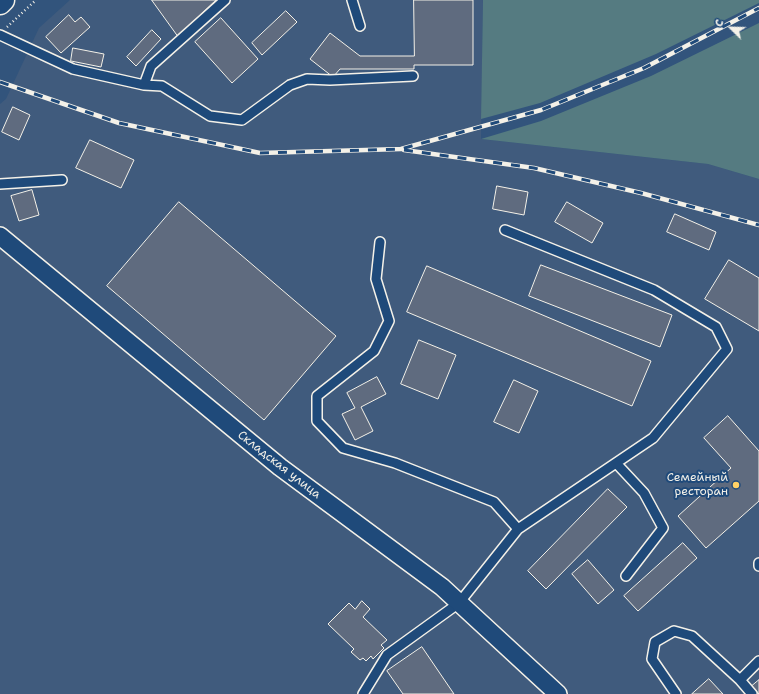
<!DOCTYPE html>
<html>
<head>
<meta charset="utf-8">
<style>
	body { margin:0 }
	#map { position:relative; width:759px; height:694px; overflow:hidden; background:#32547c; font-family:"Shantell Sans",sans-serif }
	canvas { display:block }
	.north { position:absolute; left:711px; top:8px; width:40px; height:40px; -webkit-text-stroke:3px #1f4a7a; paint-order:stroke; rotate:293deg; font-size:11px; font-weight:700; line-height:16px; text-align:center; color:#f4f1e8 }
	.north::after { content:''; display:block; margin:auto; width:14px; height:18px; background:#f4f1e8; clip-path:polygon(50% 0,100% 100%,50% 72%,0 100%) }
</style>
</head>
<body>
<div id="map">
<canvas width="759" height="694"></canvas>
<div class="north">С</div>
</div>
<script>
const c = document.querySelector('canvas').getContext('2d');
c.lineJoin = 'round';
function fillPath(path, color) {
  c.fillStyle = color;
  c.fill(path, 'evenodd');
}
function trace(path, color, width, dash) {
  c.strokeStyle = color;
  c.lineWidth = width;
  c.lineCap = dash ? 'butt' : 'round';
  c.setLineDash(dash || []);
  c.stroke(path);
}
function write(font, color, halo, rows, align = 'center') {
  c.font = font + ' "Shantell Sans",sans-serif';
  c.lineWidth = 4;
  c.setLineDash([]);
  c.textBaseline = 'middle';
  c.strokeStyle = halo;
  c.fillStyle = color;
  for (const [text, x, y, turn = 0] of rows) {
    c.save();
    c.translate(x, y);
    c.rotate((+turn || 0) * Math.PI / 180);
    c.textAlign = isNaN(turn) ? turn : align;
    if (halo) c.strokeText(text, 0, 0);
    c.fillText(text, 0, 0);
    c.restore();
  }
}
const built = new Path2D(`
	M 70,0 L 483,0 L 481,139 L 708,164 L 759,179 L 759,694 L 0,694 L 0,104 L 6,99 L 39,28 Z`);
const green = new Path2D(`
	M 483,0 L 759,0 L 759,3 L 656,54 L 540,103 L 481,119 Z
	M 759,23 L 759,179 L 708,164 L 481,139 L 541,121 L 651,76 Z`);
const building = new Path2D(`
	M 152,0 L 216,0 L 178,36 Z
	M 414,0 L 473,0 L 473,65 L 414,65 L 414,69 L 340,69 L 333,77 L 310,59 L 330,33 L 360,56 L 414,56 Z
	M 286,11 L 297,22 L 262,55 L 252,43 Z
	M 69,15 L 75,22 L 81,17 L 90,27 L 61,53 L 46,37 Z
	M 221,18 L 258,59 L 232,83 L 195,42 Z
	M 152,30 L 161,39 L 136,66 L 127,57 Z
	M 73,48 L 104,54 L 101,67 L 71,61 Z
	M 13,107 L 30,115 L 19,140 L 2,132 Z
	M 90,140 L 134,160 L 121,188 L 76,168 Z
	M 497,186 L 528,192 L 524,215 L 493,209 Z
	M 32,190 L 39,215 L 19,221 L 11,196 Z
	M 179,202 L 336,336 L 264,420 L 107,286 Z
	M 567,202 L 603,223 L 592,243 L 555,222 Z
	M 675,214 L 716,232 L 709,250 L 667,232 Z
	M 729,260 L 759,278 L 759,331 L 705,299 Z
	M 541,265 L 672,315 L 660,347 L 529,296 Z
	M 427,266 L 651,361 L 632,406 L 407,312 Z
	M 419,340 L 456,355 L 438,399 L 401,384 Z
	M 377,377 L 386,394 L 361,407 L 373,431 L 355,440 L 342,414 L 355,408 L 347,393 Z
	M 514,380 L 538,391 L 519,433 L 494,422 Z
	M 728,416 L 759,451 L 759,501 L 706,548 L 678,516 L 731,468 L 704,438 Z
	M 608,489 L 627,507 L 546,589 L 528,571 Z
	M 683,543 L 697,558 L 638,611 L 624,596 Z
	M 588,560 L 614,590 L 598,604 L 572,574 Z
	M 362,601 L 370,609 L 363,617 L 387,640 L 381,645 L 384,648 L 373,659 L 371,656 L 366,661 L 363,658 L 360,660 L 351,652 L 354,649 L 328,624 L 349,603 L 355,609 Z
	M 422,647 L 454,694 L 403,694 L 387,671 Z
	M 709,679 L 723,694 L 692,694 Z
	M 759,680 L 759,694 L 752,686 Z`);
const path = new Path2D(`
	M 7,27 L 36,0`);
const lane = new Path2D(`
	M 352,0 L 360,26
	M 0,35 L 73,69 L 144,85 L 151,66 L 225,0
	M 144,85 L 162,86 L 210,116 L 242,120 L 290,85 L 307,79 L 330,80 L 413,76
	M 0,184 L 62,180
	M 505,230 L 654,290 L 716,327 L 727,349 L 653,438 L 518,529
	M 616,463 L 644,493 L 663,528 L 626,576
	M 759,563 L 759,566
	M 740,680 L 759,661
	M 363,694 L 387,655 L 459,603 L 518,529 L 494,502 L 395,463 L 343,448 L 317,421 L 317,396 L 374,351 L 389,321 L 376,279 L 380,242
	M 676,694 L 652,659 L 655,642 L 674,631 L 692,636 L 740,680 L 752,694`);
const street = new Path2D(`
	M 0,236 L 280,467 L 442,587 L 558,694`);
const primary = new Path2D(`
	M 0,3 L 3,0`);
const rail = new Path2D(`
	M 0,82 L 119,123 L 260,153 L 401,149 L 541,110 L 644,68 L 759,8
	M 404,150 L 534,168 L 641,193 L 759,225`);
const markers = [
	[736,485,4,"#ffd166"]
];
const streetNames = [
	["Складская улица",279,465,38]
];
const poiNames = [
	["Семейный",728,478],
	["ресторан",728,492]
];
fillPath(built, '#405b7d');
fillPath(green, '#557b81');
fillPath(building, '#5f6b7f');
trace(building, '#f4f1e8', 1);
trace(lane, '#f4f1e8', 12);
trace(street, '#f4f1e8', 20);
trace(primary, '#f4f1e8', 25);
trace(path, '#f4f1e8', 2.5, [1, 3]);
trace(lane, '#1f4a7a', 9);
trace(street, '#1f4a7a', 17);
trace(primary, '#1f4a7a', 22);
trace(rail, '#f4f1e8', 4.5);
trace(rail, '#1f4a7a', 3, [9]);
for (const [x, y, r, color] of markers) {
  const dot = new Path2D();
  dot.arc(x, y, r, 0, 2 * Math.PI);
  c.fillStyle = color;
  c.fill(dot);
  trace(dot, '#1f4a7a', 1.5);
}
write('12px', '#f4f1e8', '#1f4a7a', streetNames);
write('12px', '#f4f1e8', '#1f4a7a', poiNames, 'right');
</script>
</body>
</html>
